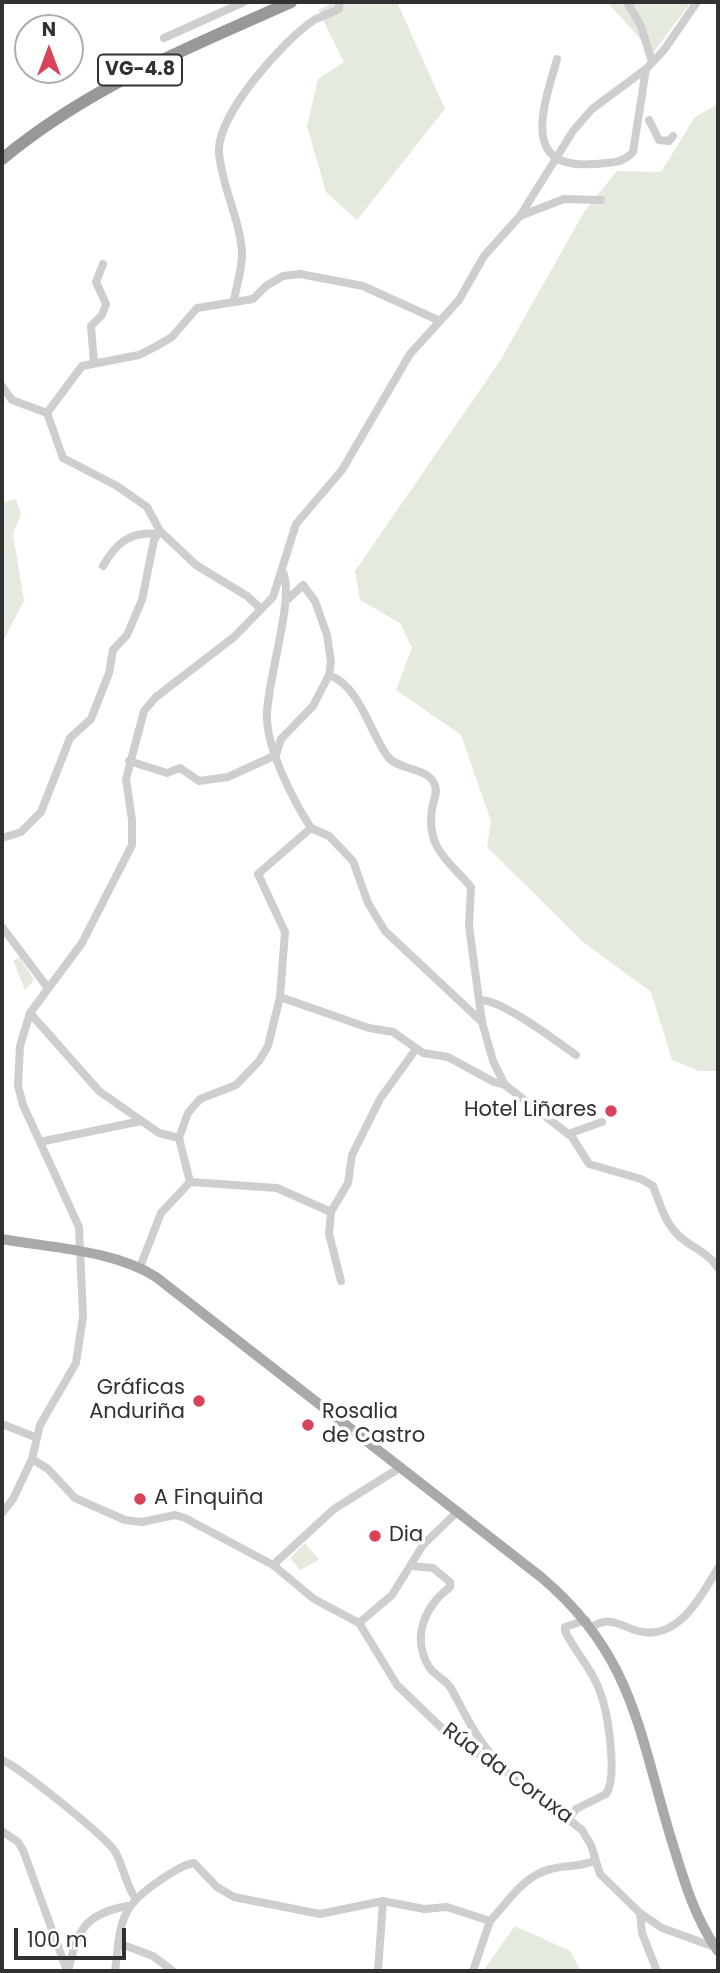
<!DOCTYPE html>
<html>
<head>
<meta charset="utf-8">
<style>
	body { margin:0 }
	#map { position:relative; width:720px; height:1973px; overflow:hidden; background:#fff; font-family:Poppins,sans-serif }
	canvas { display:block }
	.frame { position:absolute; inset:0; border:4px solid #313131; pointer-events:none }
	.north { position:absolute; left:14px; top:14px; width:70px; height:70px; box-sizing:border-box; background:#fff; border:2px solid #adadad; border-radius:50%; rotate:0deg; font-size:19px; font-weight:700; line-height:28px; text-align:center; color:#313131 }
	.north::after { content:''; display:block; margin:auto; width:24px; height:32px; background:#d84359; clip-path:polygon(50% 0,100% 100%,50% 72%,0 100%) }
	.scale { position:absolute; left:14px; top:1928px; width:112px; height:32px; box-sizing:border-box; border:4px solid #313131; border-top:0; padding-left:9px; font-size:21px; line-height:24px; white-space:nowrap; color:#313131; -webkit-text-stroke:5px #fff; paint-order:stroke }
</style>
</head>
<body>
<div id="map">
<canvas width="720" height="1973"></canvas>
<div class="frame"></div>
<div class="north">N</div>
<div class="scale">100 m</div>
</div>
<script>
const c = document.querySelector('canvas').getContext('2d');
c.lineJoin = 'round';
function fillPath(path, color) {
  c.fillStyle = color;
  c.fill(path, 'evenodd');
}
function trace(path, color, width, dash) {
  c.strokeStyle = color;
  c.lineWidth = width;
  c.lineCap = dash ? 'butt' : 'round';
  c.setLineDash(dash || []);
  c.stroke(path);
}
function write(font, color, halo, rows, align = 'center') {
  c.font = font + ' Poppins,sans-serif';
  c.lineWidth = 7;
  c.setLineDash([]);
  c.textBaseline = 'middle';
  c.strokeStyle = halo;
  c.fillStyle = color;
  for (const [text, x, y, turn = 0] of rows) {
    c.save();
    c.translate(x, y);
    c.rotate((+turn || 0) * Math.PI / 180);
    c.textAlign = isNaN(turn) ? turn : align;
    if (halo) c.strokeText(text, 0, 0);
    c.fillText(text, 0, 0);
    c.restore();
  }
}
const green = new Path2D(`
	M 334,2 L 397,2 L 445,109 L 357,220 L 326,192 L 307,126 L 318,79 L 344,62 L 318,10 Z
	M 607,2 L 691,2 L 653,53 Z
	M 718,104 L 718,1071 L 699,1071 L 672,1060 L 651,992 L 582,941 L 487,847 L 491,821 L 461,735 L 396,690 L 412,648 L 400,623 L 360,600 L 355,571 L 500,361 L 584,212 L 617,171 L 661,172 L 695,117 Z
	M 16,499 L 21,514 L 13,534 L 24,601 L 2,643 L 2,503 Z
	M 20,958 L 34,980 L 25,990 L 13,960 Z
	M 305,1543 L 319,1560 L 300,1570 L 290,1558 Z
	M 515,1926 L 570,1951 L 581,1971 L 483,1971 Z`);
const minor = new Path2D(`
	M 627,2 L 641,26 L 652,62
	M 164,38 L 244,2
	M 557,59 C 545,103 518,170 593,164 C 607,163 623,164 633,152 L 646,69
	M 649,120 L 659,140 L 669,141 L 673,136
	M 520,216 L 564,199 L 601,200
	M 234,300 C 237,284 242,270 242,253 C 240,219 222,187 219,153 C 216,115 284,40 314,20 C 322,16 331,13 339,9 L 339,2
	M 94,363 L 91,326 L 102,315 L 106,304 L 96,282 L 103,264
	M 2,386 L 12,400 L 47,413
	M 47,413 L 82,366 L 139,355 L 155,347 L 172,337 L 197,308 L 253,299 L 266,286 L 283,276 L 300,274 L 363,286 L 440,321
	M 47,413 L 63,458 L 117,486 L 147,507 L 160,531 L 196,565 L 247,596 L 261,609
	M 103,566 C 116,543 130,531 158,534
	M 282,571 C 297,592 265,686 267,719 C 268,751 294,802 311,828
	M 329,675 C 361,687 369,732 388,757 C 398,770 426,767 434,783 C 439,791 433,801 432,809 C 426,849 449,861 471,887 L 469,926 L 482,1022
	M 129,761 L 167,773 L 180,768 L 199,781 L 228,777 L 276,755 L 281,739 L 313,706 L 329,675 L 331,662 L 327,635 L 315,601 L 303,585 L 288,599
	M 311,828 L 329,836 L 353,861 L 368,903 L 385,931 L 482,1022 L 493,1061 L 505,1085 L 572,1137 L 589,1164 L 641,1179 L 653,1186 C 660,1203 664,1222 679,1236 C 692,1248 708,1252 718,1268
	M 2,838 L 21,832 L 41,812 L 70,738 L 91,719 L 109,673 L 113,650 L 127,635 L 142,600 L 154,540 L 160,531
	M 2,927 L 48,988
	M 280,997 L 369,1028 L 393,1032 L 423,1053 L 448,1057 L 494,1082 L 505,1085
	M 481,1000 C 504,1001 556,1041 576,1055
	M 30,1013 L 99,1091 L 159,1133 L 179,1138
	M 568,1134 L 602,1122
	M 40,1142 L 141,1121
	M 190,1182 L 277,1188 L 331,1212
	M 140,1267 L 161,1213 L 190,1182 L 179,1138 L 188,1113 L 200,1099 L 236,1085 L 259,1061 L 268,1046 L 280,997 L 285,932 L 258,874 L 311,828
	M 341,1281 L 329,1234 L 331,1212 L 348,1183 L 352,1155 L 380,1099 L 416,1049
	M 2,1424 L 35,1437
	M 32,1459 L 48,1469 L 75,1498 L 125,1520 L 142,1522 L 175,1515 L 185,1518 L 273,1565 L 314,1599 L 359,1623
	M 458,1511 L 423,1545 L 392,1595 L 359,1623 L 397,1685 L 450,1736 L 516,1778 L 582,1830 L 591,1845 L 600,1874 L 640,1913 L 662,1928 L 715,1947
	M 2,1513 L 13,1499 L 32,1459 L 40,1425 L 76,1363 L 83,1316 L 79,1227 L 23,1105 L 18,1086 L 20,1046 L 30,1013 L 82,943 L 132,845 L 132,820 L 126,779 L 144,711 L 156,697 L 234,637 L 273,597 L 296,524 L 342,470 L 410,354 L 459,300 L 484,256 L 520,216 L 573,131 L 592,109 L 646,69 L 664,50 L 697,2
	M 273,1565 L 334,1509 L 401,1467
	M 412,1566 L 433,1568 L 450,1582 L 450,1587 C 425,1606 411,1637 429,1667 C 435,1676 447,1680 452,1690 C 466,1716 477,1740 498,1762
	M 592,1627 C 610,1615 620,1626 638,1631 C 678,1642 702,1595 718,1568
	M 2,1760 C 19,1767 108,1838 116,1853 C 124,1869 125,1882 135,1898
	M 569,1819 L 576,1809 L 606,1794 C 618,1777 608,1713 600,1692 C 593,1670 575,1652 565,1631 L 565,1627 L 586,1620
	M 2,1831 L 18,1842 L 23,1850 L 67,1971
	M 640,1913 L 642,1933 L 657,1971
	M 490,1921 C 508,1902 524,1875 551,1869 C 566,1865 580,1867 594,1861
	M 118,1943 L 153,1956 L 173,1971
	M 68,1971 C 78,1930 84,1914 127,1906
	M 115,1971 C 121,1925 117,1909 159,1881 C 169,1874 182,1865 194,1863 L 217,1887 L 234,1897 L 320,1914 L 383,1901 L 424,1909 L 447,1907 L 490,1921 L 473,1971
	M 378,1971 L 383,1901`);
const major = new Path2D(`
	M 2,1239 C 52,1248 113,1250 156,1277 L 541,1577 C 636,1657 639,1737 674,1848 C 685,1884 696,1920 718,1951`);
const highway = new Path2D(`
	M 2,159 C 92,85 186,49 291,2`);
const markers = [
	[611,1111,7,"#d84359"],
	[199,1401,7,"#d84359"],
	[308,1425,7,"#d84359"],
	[140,1499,7,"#d84359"],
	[375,1536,7,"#d84359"]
];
const shields = [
	[140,70,84]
];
const shieldNames = [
	["VG-4.8",140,70]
];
const poiNames = [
	["Hotel Liñares",597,1111,"right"],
	["Gráficas",185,1389,"right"],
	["Anduriña",185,1413,"right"],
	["Rosalia",322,1413],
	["de Castro",322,1437],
	["A Finquiña",154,1499],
	["Dia",389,1536]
];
const streetNames = [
	["Rúa da Coruxa",507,1774,36]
];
fillPath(green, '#e5eade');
trace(minor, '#cecece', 8);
trace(major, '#a9a9a9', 10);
trace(highway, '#989898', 12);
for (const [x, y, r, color] of markers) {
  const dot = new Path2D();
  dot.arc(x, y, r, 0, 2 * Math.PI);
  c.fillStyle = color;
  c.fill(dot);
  trace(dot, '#fff', 2.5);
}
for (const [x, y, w] of shields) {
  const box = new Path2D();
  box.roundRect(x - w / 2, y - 15.5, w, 31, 5);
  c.fillStyle = '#fff';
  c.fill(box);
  trace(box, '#313131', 2);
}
write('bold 19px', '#313131', null, shieldNames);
write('21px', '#313131', '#fff', poiNames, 'left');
write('21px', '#313131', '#fff', streetNames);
</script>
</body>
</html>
